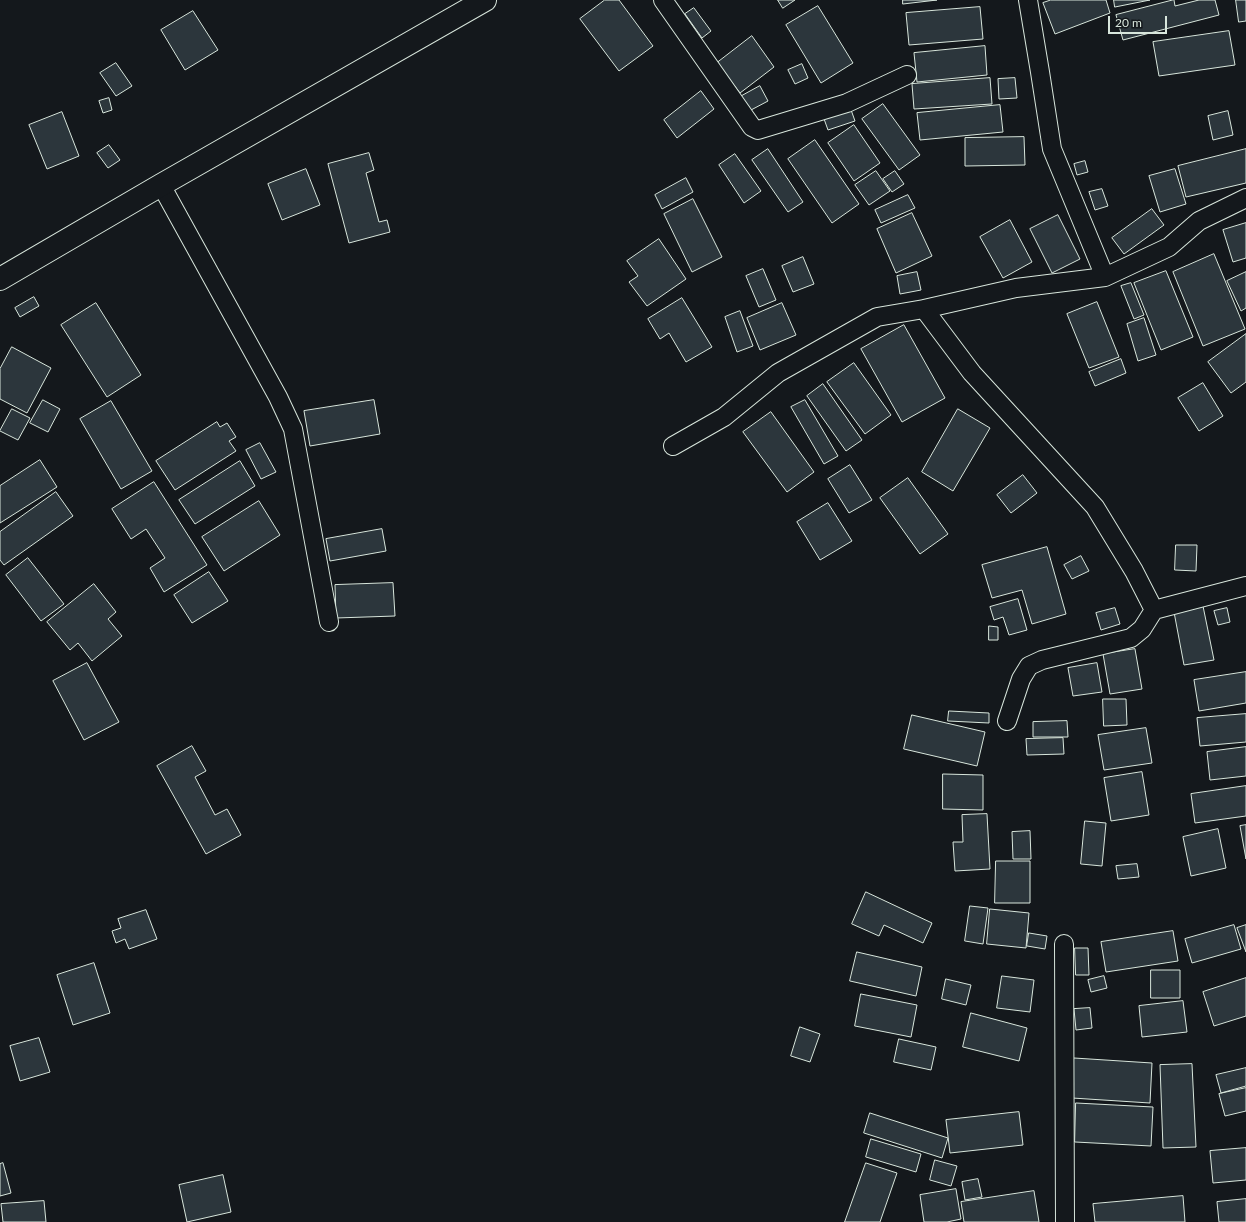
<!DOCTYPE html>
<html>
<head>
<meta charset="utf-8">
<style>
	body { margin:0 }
	#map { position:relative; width:1246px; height:1222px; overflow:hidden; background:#14181c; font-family:Lato,sans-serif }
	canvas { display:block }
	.scale { position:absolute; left:1108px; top:16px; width:59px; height:18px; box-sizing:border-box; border:2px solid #d8e6dc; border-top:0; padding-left:5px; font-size:12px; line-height:14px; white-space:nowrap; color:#d8e6dc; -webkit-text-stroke:3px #14181c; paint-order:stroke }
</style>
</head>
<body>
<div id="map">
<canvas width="1246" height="1222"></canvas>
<div class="scale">20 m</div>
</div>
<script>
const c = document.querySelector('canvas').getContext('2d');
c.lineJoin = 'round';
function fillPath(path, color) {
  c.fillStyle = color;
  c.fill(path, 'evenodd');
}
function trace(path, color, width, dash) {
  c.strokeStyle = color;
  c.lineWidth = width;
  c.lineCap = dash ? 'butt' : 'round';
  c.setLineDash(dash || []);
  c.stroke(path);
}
const building = new Path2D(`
	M 605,0 L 619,0 L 653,46 L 619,71 L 580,19 Z
	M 778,0 L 795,0 L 783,8 Z
	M 903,0 L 937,0 L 903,4 Z
	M 1051,0 L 1106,0 L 1110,13 L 1055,34 L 1043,3 Z
	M 1114,0 L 1150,0 L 1115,7 Z
	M 1174,0 L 1175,6 L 1199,0 L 1215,0 L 1219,15 L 1123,40 L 1116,15 Z
	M 1236,0 L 1246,0 L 1246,21 L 1239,22 Z
	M 818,6 L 853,63 L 821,83 L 786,25 Z
	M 980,7 L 983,39 L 909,45 L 906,13 Z
	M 694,8 L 711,31 L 702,38 L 685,14 Z
	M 193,11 L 218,50 L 185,70 L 161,30 Z
	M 1229,31 L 1235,65 L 1159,76 L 1153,42 Z
	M 752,36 L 774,67 L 740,93 L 717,63 Z
	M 985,46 L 987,75 L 917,82 L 914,53 Z
	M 116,63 L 132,86 L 116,96 L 100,73 Z
	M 802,64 L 808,78 L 795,84 L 788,70 Z
	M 990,78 L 992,104 L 914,109 L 912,84 Z
	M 1015,78 L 1017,98 L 999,99 L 998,79 Z
	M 760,86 L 768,101 L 751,110 L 748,105 L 745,107 L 740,97 Z
	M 701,91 L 714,109 L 677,138 L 664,120 Z
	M 109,98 L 112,110 L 103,113 L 99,101 Z
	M 883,104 L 920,155 L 899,170 L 862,119 Z
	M 1000,105 L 1003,132 L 920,140 L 917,113 Z
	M 850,107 L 855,121 L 828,130 L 823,116 Z
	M 1228,111 L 1233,135 L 1213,140 L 1208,116 Z
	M 62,112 L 79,156 L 47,169 L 29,125 Z
	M 854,125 L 880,163 L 854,181 L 828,143 Z
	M 1024,137 L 1025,165 L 965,166 L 965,138 Z
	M 815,140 L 859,204 L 832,223 L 788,159 Z
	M 109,145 L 120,160 L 108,168 L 97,153 Z
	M 768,149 L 803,202 L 788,212 L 752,160 Z
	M 1246,149 L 1246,183 L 1186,197 L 1178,166 Z
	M 369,153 L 374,170 L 366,173 L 379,222 L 387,220 L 390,232 L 349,243 L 328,164 Z
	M 735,154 L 761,191 L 744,203 L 719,165 Z
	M 1085,161 L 1088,172 L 1077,175 L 1074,164 Z
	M 306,169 L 320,205 L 282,220 L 268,184 Z
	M 1175,169 L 1186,204 L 1160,212 L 1149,176 Z
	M 876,171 L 890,191 L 869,205 L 855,185 Z
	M 895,171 L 904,184 L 892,192 L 883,179 Z
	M 686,178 L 693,192 L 662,209 L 655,195 Z
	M 1102,189 L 1108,206 L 1095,210 L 1089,192 Z
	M 908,195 L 915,208 L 881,223 L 875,210 Z
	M 693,199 L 722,257 L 692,272 L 664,214 Z
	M 1152,209 L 1164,225 L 1124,254 L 1112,238 Z
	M 912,213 L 932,256 L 896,273 L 877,229 Z
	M 1058,215 L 1080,259 L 1052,273 L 1030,229 Z
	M 1010,220 L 1032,262 L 1003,278 L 980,237 Z
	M 1246,223 L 1246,258 L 1233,262 L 1223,230 Z
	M 659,239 L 686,279 L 647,306 L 629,282 L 638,276 L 627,261 Z
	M 1214,254 L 1245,329 L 1203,346 L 1173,272 Z
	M 803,257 L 814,284 L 793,292 L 782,266 Z
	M 763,269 L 776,300 L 759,307 L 746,276 Z
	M 1166,271 L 1193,337 L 1161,350 L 1134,283 Z
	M 917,272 L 921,290 L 900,294 L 897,276 Z
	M 1246,272 L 1246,308 L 1241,311 L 1227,281 Z
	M 1131,283 L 1144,315 L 1134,319 L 1121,286 Z
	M 34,297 L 39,306 L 20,317 L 15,308 Z
	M 682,298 L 712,347 L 686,362 L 669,333 L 660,339 L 648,319 Z
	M 1097,302 L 1119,357 L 1089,368 L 1067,314 Z
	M 96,303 L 141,375 L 107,397 L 61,325 Z
	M 782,303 L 796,335 L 760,350 L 747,318 Z
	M 740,311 L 753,346 L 737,352 L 725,317 Z
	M 1144,318 L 1156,355 L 1138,361 L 1127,324 Z
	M 904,325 L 945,398 L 902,422 L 861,349 Z
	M 1246,334 L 1246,382 L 1231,393 L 1208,362 Z
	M 12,347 L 51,368 L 27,413 L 0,399 L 0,369 Z
	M 1121,359 L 1126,373 L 1095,386 L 1089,372 Z
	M 854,363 L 891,415 L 865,434 L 827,382 Z
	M 1203,383 L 1223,416 L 1199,431 L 1178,398 Z
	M 823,384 L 862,440 L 846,451 L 807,396 Z
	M 43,400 L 60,409 L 48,432 L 30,423 Z
	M 374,400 L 380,434 L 310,446 L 304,411 Z
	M 805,400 L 838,456 L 824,464 L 791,407 Z
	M 111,401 L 152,471 L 121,489 L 80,419 Z
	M 12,409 L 30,418 L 18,440 L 0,431 Z
	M 958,409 L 990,428 L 953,491 L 922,472 Z
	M 771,412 L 814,472 L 787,492 L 743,432 Z
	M 217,422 L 220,427 L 227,423 L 236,437 L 229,441 L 236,451 L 175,490 L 156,461 Z
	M 260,443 L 276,472 L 261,479 L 246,450 Z
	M 40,460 L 57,487 L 0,523 L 0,486 Z
	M 240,461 L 255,486 L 195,524 L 179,500 Z
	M 850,465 L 872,500 L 849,513 L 828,479 Z
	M 1023,475 L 1037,493 L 1011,513 L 997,495 Z
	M 908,478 L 948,534 L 920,554 L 880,498 Z
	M 154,482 L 207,565 L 164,592 L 150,568 L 165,558 L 146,529 L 131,539 L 112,509 Z
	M 56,492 L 73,516 L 4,565 L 0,560 L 0,532 Z
	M 259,501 L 280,535 L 224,571 L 202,537 Z
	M 828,503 L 852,541 L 820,560 L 797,522 Z
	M 382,529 L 386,551 L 330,561 L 326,539 Z
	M 1176,545 L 1197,545 L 1196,571 L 1175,570 Z
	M 1047,547 L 1066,614 L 1032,624 L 1022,590 L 992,598 L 982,565 Z
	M 1081,556 L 1089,571 L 1072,579 L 1064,565 Z
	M 28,558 L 64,604 L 41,621 L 6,575 Z
	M 209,572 L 228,601 L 192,623 L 174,595 Z
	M 393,583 L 395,616 L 336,618 L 335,585 Z
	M 94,584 L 116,612 L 108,619 L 122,636 L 92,661 L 78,643 L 70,650 L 47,622 Z
	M 1018,599 L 1027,630 L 1009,635 L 1003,617 L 994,620 L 990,607 Z
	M 1203,606 L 1214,660 L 1184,665 L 1174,612 Z
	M 1115,608 L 1120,624 L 1101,630 L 1096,613 Z
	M 1227,608 L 1230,622 L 1218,625 L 1214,611 Z
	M 989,626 L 998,627 L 998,640 L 989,640 Z
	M 1135,649 L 1142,689 L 1110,694 L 1103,654 Z
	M 87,663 L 119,722 L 84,740 L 53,681 Z
	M 1097,663 L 1102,692 L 1073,696 L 1068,668 Z
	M 1246,672 L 1246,703 L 1199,711 L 1194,680 Z
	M 1103,699 L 1126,699 L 1127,725 L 1104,726 Z
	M 949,711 L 989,713 L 989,723 L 948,721 Z
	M 1246,714 L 1246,742 L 1200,746 L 1197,718 Z
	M 912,715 L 985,732 L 977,766 L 904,749 Z
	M 1067,721 L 1068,737 L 1033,737 L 1033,722 Z
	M 1146,728 L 1152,763 L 1104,770 L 1098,735 Z
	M 1063,738 L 1064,754 L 1027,755 L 1026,739 Z
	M 192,746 L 206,771 L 195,777 L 215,815 L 227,809 L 241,835 L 206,854 L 157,766 Z
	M 1246,747 L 1246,776 L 1210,780 L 1207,752 Z
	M 1142,772 L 1149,815 L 1111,821 L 1104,778 Z
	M 943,774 L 983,775 L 983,810 L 943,809 Z
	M 1246,786 L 1246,816 L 1195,823 L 1191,794 Z
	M 987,814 L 990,869 L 955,871 L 953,842 L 963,842 L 962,815 Z
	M 1085,821 L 1106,823 L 1102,866 L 1081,864 Z
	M 1246,825 L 1246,859 L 1240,826 Z
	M 1218,829 L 1226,868 L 1191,876 L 1183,837 Z
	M 1030,831 L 1031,859 L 1013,859 L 1012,832 Z
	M 996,861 L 1030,861 L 1030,903 L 995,903 Z
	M 1137,864 L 1139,877 L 1118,879 L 1116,866 Z
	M 866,892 L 932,923 L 923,943 L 884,925 L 879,936 L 852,924 Z
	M 970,906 L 988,908 L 983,944 L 965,941 Z
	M 990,909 L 1029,913 L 1026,948 L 987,944 Z
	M 146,910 L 157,939 L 129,949 L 125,939 L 116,943 L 112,931 L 121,928 L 118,919 Z
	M 1234,925 L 1241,949 L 1192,963 L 1185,939 Z
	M 1246,925 L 1246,952 L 1237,928 Z
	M 1173,931 L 1178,961 L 1106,972 L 1101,942 Z
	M 1029,933 L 1047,936 L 1045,949 L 1027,946 Z
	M 1075,948 L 1088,948 L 1089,975 L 1076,975 Z
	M 857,952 L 922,967 L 916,996 L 850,981 Z
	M 94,963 L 110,1013 L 73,1025 L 57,975 Z
	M 1151,970 L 1180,970 L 1180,998 L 1151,998 Z
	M 1002,976 L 1034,980 L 1030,1012 L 997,1008 Z
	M 1104,976 L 1107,988 L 1091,992 L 1088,980 Z
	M 1246,978 L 1246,1016 L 1214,1026 L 1203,992 Z
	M 946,979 L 971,985 L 966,1005 L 942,999 Z
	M 861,994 L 917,1005 L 911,1037 L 855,1026 Z
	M 1183,1001 L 1187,1032 L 1142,1037 L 1139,1006 Z
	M 1090,1008 L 1092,1028 L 1076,1030 L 1074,1009 Z
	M 971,1013 L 1027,1028 L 1019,1061 L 963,1047 Z
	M 800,1027 L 820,1034 L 810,1062 L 791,1056 Z
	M 39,1038 L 50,1072 L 20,1081 L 10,1046 Z
	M 899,1039 L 936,1047 L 931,1070 L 894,1062 Z
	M 1074,1058 L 1152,1063 L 1150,1103 L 1072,1098 Z
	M 1192,1064 L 1196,1147 L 1163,1148 L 1160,1065 Z
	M 1246,1068 L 1246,1086 L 1221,1093 L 1216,1075 Z
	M 1246,1088 L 1246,1111 L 1225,1116 L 1219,1094 Z
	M 1076,1103 L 1153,1107 L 1151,1146 L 1075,1142 Z
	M 1019,1112 L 1023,1145 L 950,1153 L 946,1120 Z
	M 870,1113 L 948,1138 L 942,1158 L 864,1133 Z
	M 871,1139 L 921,1154 L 916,1172 L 866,1157 Z
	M 1246,1148 L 1246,1180 L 1213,1183 L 1210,1151 Z
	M 935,1160 L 957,1166 L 951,1186 L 930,1180 Z
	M 3,1163 L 11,1193 L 0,1196 L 0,1164 Z
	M 866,1163 L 897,1173 L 880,1222 L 845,1222 Z
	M 223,1175 L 231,1212 L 187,1222 L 179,1185 Z
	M 978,1179 L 982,1197 L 965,1200 L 962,1182 Z
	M 956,1189 L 961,1219 L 947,1222 L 924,1222 L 920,1195 Z
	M 1034,1191 L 1039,1222 L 964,1222 L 961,1202 Z
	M 1183,1196 L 1185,1222 L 1095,1222 L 1093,1204 Z
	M 1246,1199 L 1246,1222 L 1219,1222 L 1217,1202 Z
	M 44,1201 L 46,1222 L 3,1222 L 1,1204 Z`);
const street = new Path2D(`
	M 663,0 L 752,127 L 758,130 L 847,103 L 907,75
	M 1028,0 L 1040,72 L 1052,149 L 1105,277
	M 161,185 L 278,397 L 293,429 L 329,622
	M 673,446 L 724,417 L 778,373 L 877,317 L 924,309
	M 1154,610 L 1134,571 L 1095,507 L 972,373 L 924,309 L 1016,288 L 1105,277 L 1169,247 L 1199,221 L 1246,198
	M 1007,721 L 1021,679 L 1029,666 L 1042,660 L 1131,638 L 1142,629 L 1154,610 L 1246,586
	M 1064,944 L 1065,1222`);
const secondary = new Path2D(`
	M 0,279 L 161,185 L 485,0`);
fillPath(building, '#2c363c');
trace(building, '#d8e6dc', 1);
trace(street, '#d8e6dc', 20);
trace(secondary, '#d8e6dc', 24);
trace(street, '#14181c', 18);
trace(secondary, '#14181c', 22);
</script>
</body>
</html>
